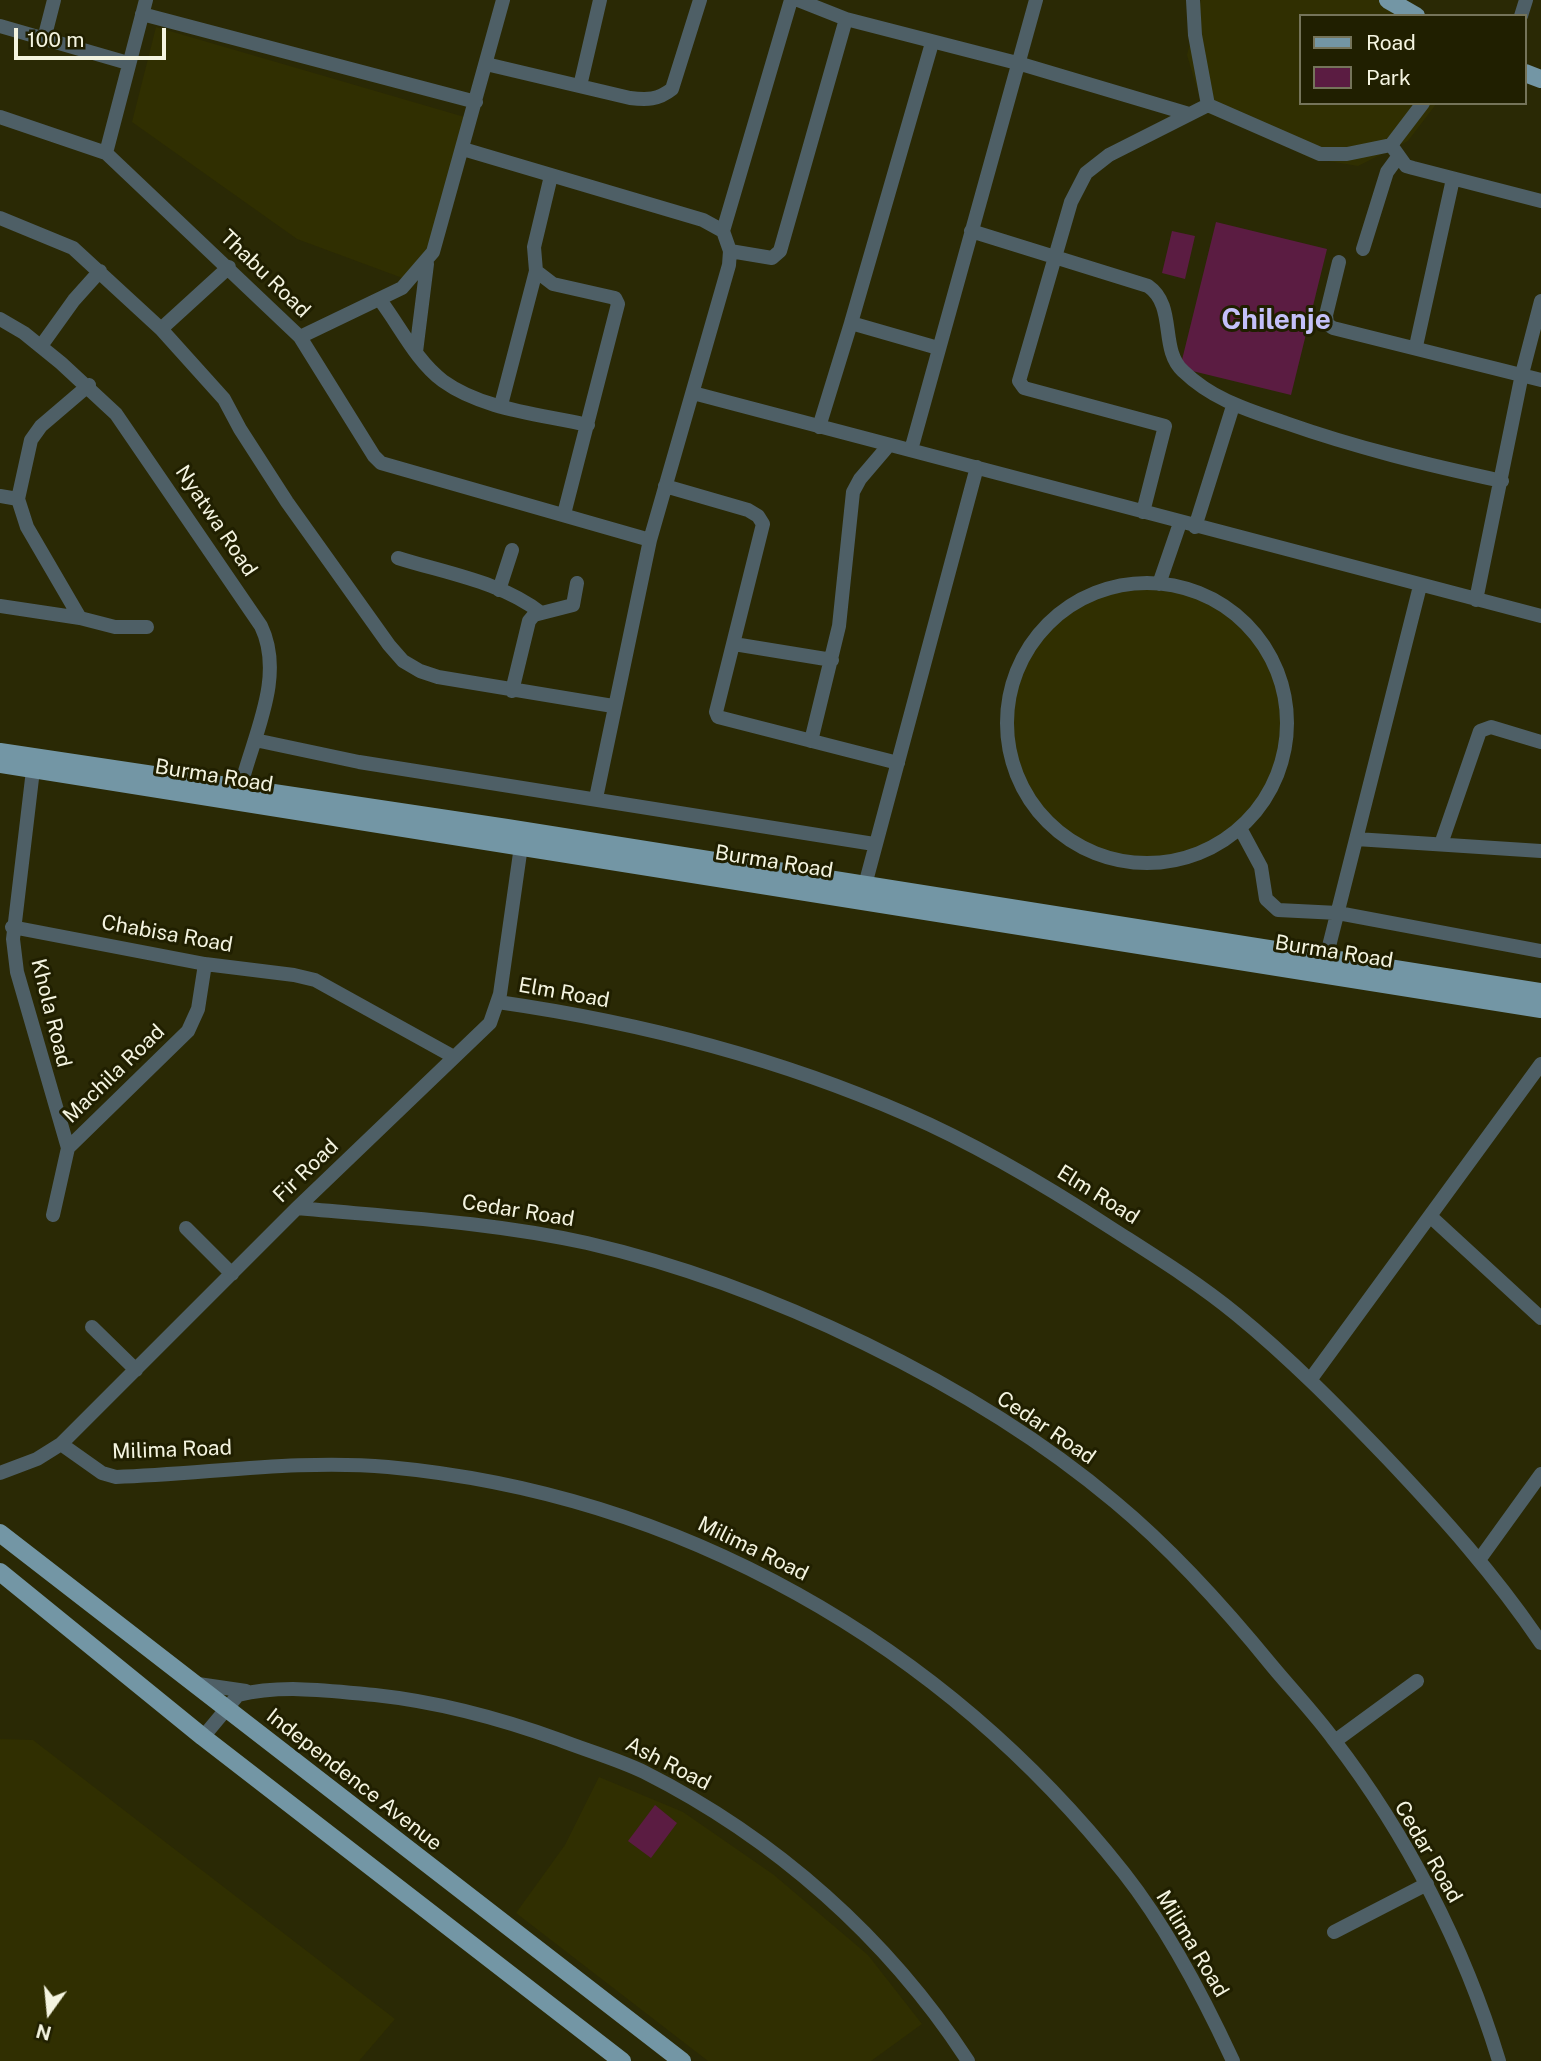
<!DOCTYPE html>
<html>
<head>
<meta charset="utf-8">
<style>
	body { margin:0 }
	#map { position:relative; width:1541px; height:2061px; overflow:hidden; background:#2a2905; font-family:"Public Sans",sans-serif }
	canvas { display:block }
	.legend { position:absolute; left:1299px; top:14px; width:228px; height:91px; box-sizing:border-box; background:#201f00; border:2px solid #75745a; margin:0; padding:9px 12px; list-style:none; font-size:21px; color:#f4f4e0 }
	.legend li { display:flex; align-items:center; gap:14px; height:35px }
	.legend b { width:35px; border:2px solid #75745a }
	.north { position:absolute; left:14px; top:1977px; width:70px; height:70px; -webkit-text-stroke:5px #201f00; paint-order:stroke; rotate:195deg; font-size:19px; font-weight:700; line-height:28px; text-align:center; color:#f4f4e0 }
	.north::after { content:''; display:block; margin:auto; width:24px; height:32px; background:#f4f4e0; clip-path:polygon(50% 0,100% 100%,50% 72%,0 100%) }
	.scale { position:absolute; left:14px; top:28px; width:152px; height:32px; box-sizing:border-box; border:4px solid #f4f4e0; border-top:0; padding-left:9px; font-size:21px; line-height:24px; white-space:nowrap; color:#f4f4e0; -webkit-text-stroke:5px #201f00; paint-order:stroke }
</style>
</head>
<body>
<div id="map">
<canvas width="1541" height="2061"></canvas>
<ul class="legend">
<li><b style="height:9px;background:#7396a5"></b>Road</li>
<li><b style="height:19px;background:#5b1c42"></b>Park</li>
</ul>
<div class="north">N</div>
<div class="scale">100 m</div>
</div>
<script>
const c = document.querySelector('canvas').getContext('2d');
c.lineJoin = 'round';
function fillPath(path, color) {
  c.fillStyle = color;
  c.fill(path, 'evenodd');
}
function trace(path, color, width, dash) {
  c.strokeStyle = color;
  c.lineWidth = width;
  c.lineCap = dash ? 'butt' : 'round';
  c.setLineDash(dash || []);
  c.stroke(path);
}
function write(font, color, halo, rows, align = 'center') {
  c.font = font + ' "Public Sans",sans-serif';
  c.lineWidth = 6;
  c.setLineDash([]);
  c.textBaseline = 'middle';
  c.strokeStyle = halo;
  c.fillStyle = color;
  for (const [text, x, y, turn = 0] of rows) {
    c.save();
    c.translate(x, y);
    c.rotate((+turn || 0) * Math.PI / 180);
    c.textAlign = isNaN(turn) ? turn : align;
    if (halo) c.strokeText(text, 0, 0);
    c.fillText(text, 0, 0);
    c.restore();
  }
}
const built = new Path2D(`
	M 1201,0 L 1396,0 L 1408,16 L 1301,16 L 1301,103 L 1437,103 L 1408,141 L 1358,166 L 1310,158 L 1252,129 L 1204,112 L 1187,55 Z
	M 156,27 L 468,118 L 435,241 L 405,279 L 297,239 L 132,122 Z
	M 1126,584 L 1173,586 L 1211,597 L 1253,624 L 1282,664 L 1288,722 L 1283,762 L 1268,800 L 1243,831 L 1210,851 L 1181,860 L 1138,865 L 1092,852 L 1053,826 L 1027,802 L 1010,756 L 1013,701 L 1027,662 L 1055,621 L 1102,589 Z
	M 0,1739 L 33,1740 L 395,2019 L 359,2061 L 0,2061 Z
	M 599,1777 L 683,1812 L 774,1875 L 868,1955 L 922,2024 L 871,2061 L 708,2061 L 516,1913 L 565,1845 Z`);
const green = new Path2D(`
	M 1216,222 L 1327,249 L 1291,395 L 1180,368 Z
	M 1172,231 L 1195,236 L 1185,279 L 1162,273 Z
	M 655,1805 L 677,1823 L 651,1858 L 628,1841 Z`);
const minor = new Path2D(`
	M 798,0 L 846,19 L 1021,64 L 1189,114
	M 1193,0 L 1195,35 L 1208,105
	M 142,14 L 476,102
	M 1521,16 L 1526,0
	M 0,26 L 128,63
	M 44,39 L 54,0
	M 486,64 L 630,98 C 647,100 658,100 672,89 L 700,0
	M 580,86 L 600,0
	M 0,117 L 106,153 L 300,337 L 402,288 L 433,252 L 503,0
	M 1391,145 L 1406,166 L 1413,168 L 1541,201
	M 463,149 L 703,220 L 723,231 L 730,251 L 729,265 L 650,540 L 596,798
	M 106,153 L 146,0
	M 551,176 L 534,247 L 536,271 L 553,284 L 615,298 L 618,304 L 564,514
	M 0,218 L 73,248 L 161,329 L 224,399 L 240,429 L 287,502 L 389,645 L 403,661 L 420,671 L 438,677 L 613,706
	M 723,231 L 791,0
	M 971,231 L 1148,286 C 1177,306 1159,349 1183,371 C 1213,400 1248,410 1286,423 C 1357,448 1428,465 1502,481
	M 1363,249 L 1387,172 L 1398,157
	M 730,251 L 772,258 L 780,251 L 846,19
	M 1339,262 L 1326,315 L 1327,324 L 1333,328 L 1541,380
	M 380,300 C 400,326 416,361 443,381 C 483,410 541,414 588,425
	M 0,319 L 24,333 L 61,363 L 116,414 L 261,626 C 287,680 249,743 238,798
	M 851,323 L 932,43
	M 161,329 L 229,267
	M 300,337 L 374,456 L 381,463 L 650,540
	M 41,346 L 74,300 L 100,271
	M 1416,346 L 1453,179
	M 416,352 L 427,264
	M 89,385 L 41,426 L 31,440 L 18,499 L 27,527 L 80,618 L 115,627 L 147,627
	M 693,393 L 1541,616
	M 501,405 L 536,271
	M 819,427 L 851,323 L 938,348
	M 911,450 L 1036,0
	M 665,486 L 748,510 L 758,516 L 763,524 L 716,712 L 718,717 L 898,763
	M 0,496 L 18,499
	M 1143,512 L 1165,426 L 1024,388 L 1019,381 L 1071,202 L 1086,173 L 1109,155 L 1208,105 L 1320,154 L 1347,154 L 1391,145 L 1423,103
	M 1195,527 L 1233,406
	M 398,558 C 445,573 502,582 541,613
	M1007 723a140 140 0 1 1 280 0a140 140 0 1 1-280 0Z
	M 1159,584 L 1180,523
	M 499,590 L 512,550
	M 1476,600 L 1522,374 L 1541,301
	M 0,606 L 80,618
	M 734,644 L 832,660
	M 512,691 L 529,621 L 534,615 L 573,605 L 577,583
	M 255,740 L 359,762 L 874,844
	M 811,741 L 839,626 L 853,492 L 860,479 L 889,445
	M 33,770 L 13,939 L 17,972 L 68,1148
	M 1240,828 L 1261,867 L 1266,899 L 1278,910 L 1338,913 L 1541,951
	M 1356,839 L 1541,851
	M 1441,844 L 1480,731 L 1491,727 L 1541,742
	M 865,885 L 977,467
	M 12,927 L 205,964 L 294,975 L 315,980 L 454,1057
	M 1326,958 L 1420,586
	M 498,1002 C 637,1022 778,1058 906,1114 C 978,1145 1045,1185 1111,1228 C 1153,1255 1197,1282 1236,1314 C 1290,1358 1339,1408 1387,1458 C 1442,1516 1496,1576 1541,1643
	M 297,1208 C 394,1217 492,1222 587,1243 C 765,1284 975,1384 1115,1502 C 1174,1551 1225,1608 1273,1667 C 1293,1691 1315,1714 1334,1740 C 1407,1835 1464,1946 1499,2061
	M 53,1215 L 68,1148 L 188,1031 L 198,1009 L 205,964
	M 1430,1216 L 1541,1318
	M 186,1228 L 232,1274
	M 92,1327 L 136,1370
	M 1310,1380 L 1541,1064
	M 61,1444 L 102,1473 L 116,1477 C 207,1474 297,1459 388,1467 C 680,1494 942,1643 1124,1873 C 1168,1929 1203,1996 1233,2061
	M 0,1473 L 37,1459 L 61,1444 L 297,1208 L 490,1023 L 500,994 L 522,839
	M 1479,1560 L 1541,1474
	M 198,1684 L 246,1691
	M 203,1737 L 238,1695 C 282,1684 332,1691 375,1695 C 440,1702 499,1718 560,1740 C 588,1751 617,1759 644,1772 C 775,1838 888,1938 968,2061
	M 1335,1741 L 1417,1681
	M 1334,1932 L 1427,1884`);
const major = new Path2D(`
	M 1388,0 L 1416,16
	M 1525,73 L 1541,79
	M 0,752 L 507,828 L 1541,992
	M 0,764 L 1541,1009
	M 0,1533 L 682,2061
	M 0,1572 L 203,1737 L 622,2061`);
const streetNames = [
	["Thabu Road",265,274,44],
	["Nyatwa Road",216,521,56],
	["Burma Road",214,776,9],
	["Burma Road",774,862,9],
	["Chabisa Road",167,934,10],
	["Burma Road",1334,952,9],
	["Elm Road",564,993,10],
	["Khola Road",51,1013,76],
	["Machila Road",114,1074,-44],
	["Fir Road",306,1171,-44],
	["Elm Road",1098,1195,32],
	["Cedar Road",518,1211,9],
	["Cedar Road",1046,1428,34],
	["Milima Road",172,1450,-2],
	["Milima Road",753,1549,26],
	["Ash Road",668,1764,27],
	["Independence Avenue",354,1780,38],
	["Cedar Road",1428,1852,60],
	["Milima Road",1192,1944,59]
];
const districtNames = [
	["Chilenje",1276,320]
];
fillPath(built, '#302f01');
fillPath(green, '#5b1c42');
trace(minor, '#4e5f66', 14);
trace(major, '#7396a5', 18);
write('21px', '#f4f4e0', '#201f00', streetNames);
write('bold 28px', '#c4c0f9', '#201f00', districtNames);
</script>
</body>
</html>
